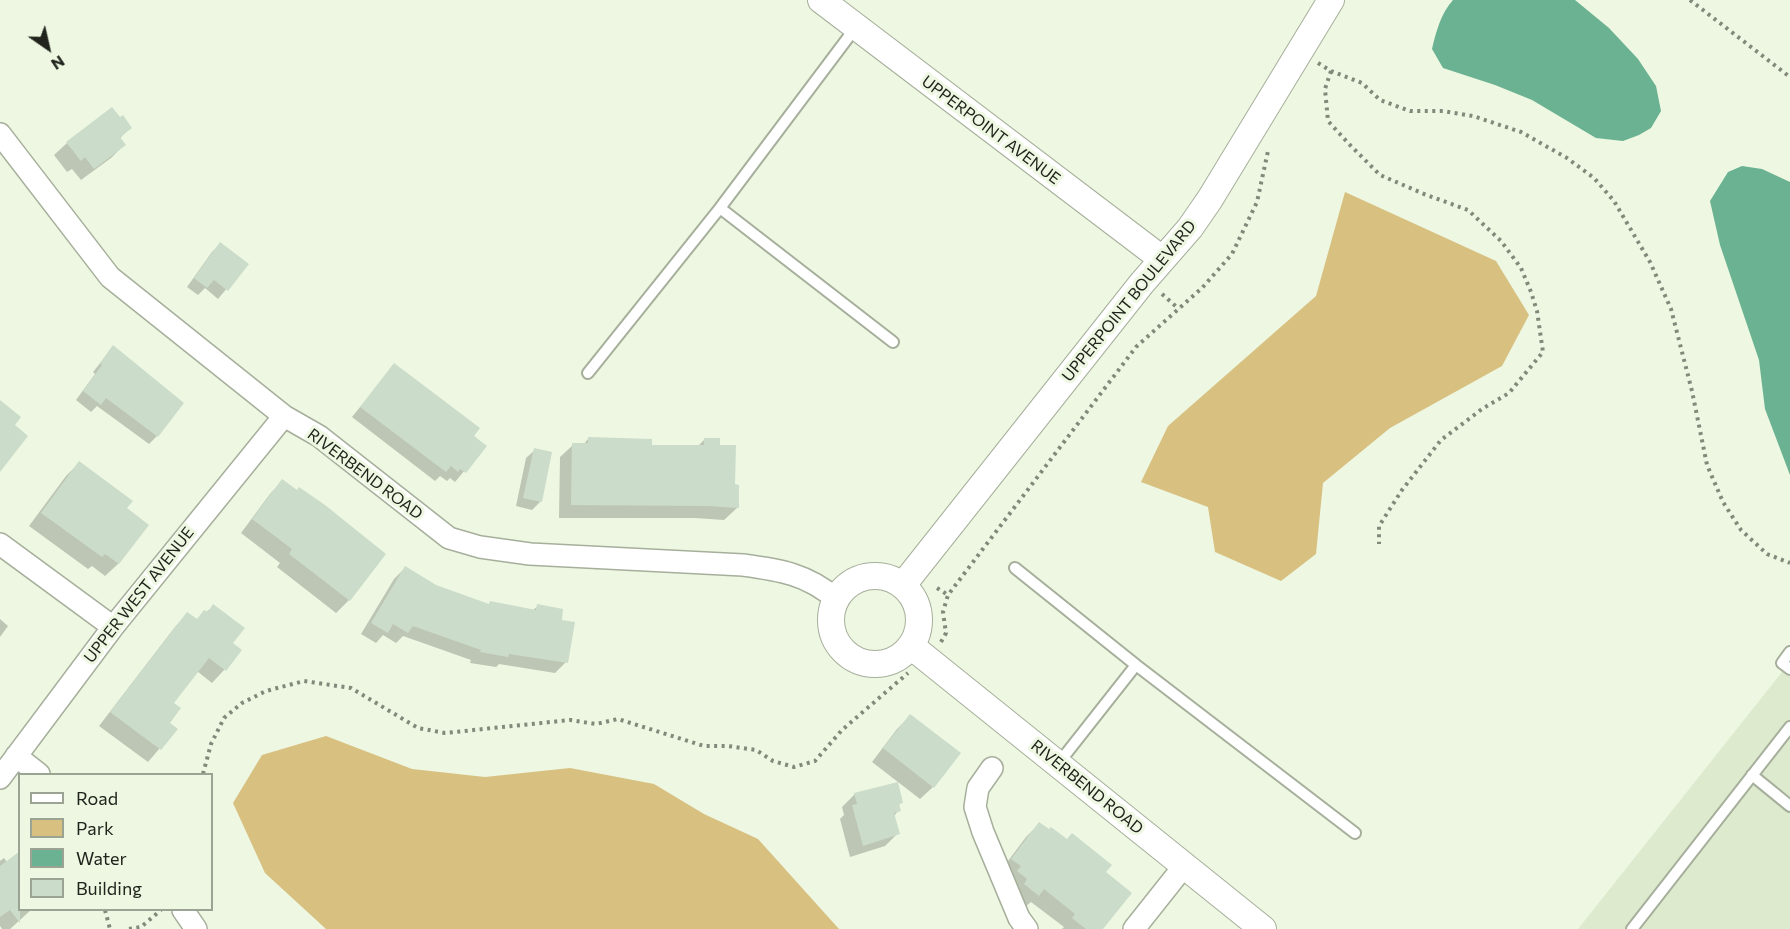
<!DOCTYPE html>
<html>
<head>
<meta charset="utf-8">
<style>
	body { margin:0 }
	#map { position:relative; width:1790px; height:929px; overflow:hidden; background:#edf7e1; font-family:Commissioner,sans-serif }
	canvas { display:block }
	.legend { position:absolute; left:18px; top:773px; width:195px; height:138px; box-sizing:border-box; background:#edf7e1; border:2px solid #9ba392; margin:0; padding:8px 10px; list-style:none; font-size:18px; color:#20241c }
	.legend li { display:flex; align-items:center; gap:12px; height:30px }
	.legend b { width:30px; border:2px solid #9ba392 }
	.north { position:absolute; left:18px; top:18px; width:60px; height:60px; -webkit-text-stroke:4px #edf7e1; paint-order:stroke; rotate:146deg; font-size:16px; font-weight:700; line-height:24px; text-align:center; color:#20241c }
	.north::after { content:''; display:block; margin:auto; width:21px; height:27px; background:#20241c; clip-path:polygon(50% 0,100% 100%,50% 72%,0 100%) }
</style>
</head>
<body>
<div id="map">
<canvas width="1790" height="929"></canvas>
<ul class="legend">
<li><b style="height:8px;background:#fff"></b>Road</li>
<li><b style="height:16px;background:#d8c081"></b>Park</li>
<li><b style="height:16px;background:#6ab291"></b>Water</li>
<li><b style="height:16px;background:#cbdcca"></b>Building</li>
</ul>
<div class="north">N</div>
</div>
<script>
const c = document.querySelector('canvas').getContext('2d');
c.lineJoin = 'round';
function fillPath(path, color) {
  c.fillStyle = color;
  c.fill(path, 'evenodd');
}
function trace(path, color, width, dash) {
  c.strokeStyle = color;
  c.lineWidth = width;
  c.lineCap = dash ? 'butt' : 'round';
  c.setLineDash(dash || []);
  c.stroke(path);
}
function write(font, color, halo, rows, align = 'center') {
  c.font = font + ' Commissioner,sans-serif';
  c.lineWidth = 6;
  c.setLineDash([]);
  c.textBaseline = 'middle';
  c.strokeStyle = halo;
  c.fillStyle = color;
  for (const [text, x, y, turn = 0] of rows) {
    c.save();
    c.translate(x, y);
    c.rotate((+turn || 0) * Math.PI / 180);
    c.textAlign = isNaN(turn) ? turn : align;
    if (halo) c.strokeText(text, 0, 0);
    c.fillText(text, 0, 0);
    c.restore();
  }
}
const built = new Path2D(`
	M 1790,662 L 1790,929 L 1578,929 Z`);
const green = new Path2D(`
	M 1345,192 L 1496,261 L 1529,315 L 1502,366 L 1390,428 L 1323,483 L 1316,554 L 1281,581 L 1215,552 L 1208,507 L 1141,482 L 1168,426 L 1316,296 Z
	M 326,736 L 412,769 L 485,777 L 570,768 L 654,784 L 704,814 L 758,839 L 839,929 L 326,929 L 265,873 L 233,803 L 262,755 Z`);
const water = new Path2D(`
	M 1453,0 L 1575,0 L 1609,28 L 1638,59 L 1656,86 L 1661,111 L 1651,128 L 1639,135 L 1623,141 L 1596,138 L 1532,100 L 1495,85 L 1443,68 L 1432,49 C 1436,32 1441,13 1453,0 Z
	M 1742,166 L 1762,169 L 1790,182 L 1790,475 L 1765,409 L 1759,360 L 1720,245 L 1710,201 L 1728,172 Z`);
const shadow = new Path2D(`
	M 130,128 L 119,139 L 124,145 L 111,158 L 81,180 L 72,169 L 67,172 L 54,155 L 67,143 Z
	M 220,244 L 247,264 L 218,299 L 205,288 L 198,295 L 187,287 L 212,252 Z
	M 113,347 L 157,436 L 149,444 L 97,406 L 91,412 L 76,400 L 95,374 L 93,372 Z
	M 394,365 L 485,446 L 455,482 L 450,478 L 447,481 L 440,476 L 435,481 L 352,417 Z
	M 588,439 L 650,446 L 697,447 L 705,439 L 719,446 L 733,486 L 737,508 L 724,520 L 695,518 L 559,518 L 560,457 L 573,445 L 583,445 Z
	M 535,450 L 550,453 L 540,502 L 532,510 L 516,506 L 526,458 Z
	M 79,463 L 125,509 L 147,525 L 118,564 L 105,576 L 92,566 L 88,569 L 29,526 L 66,476 Z
	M 282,481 L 384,555 L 349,600 L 336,613 L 277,567 L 280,563 L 241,533 L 270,494 Z
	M 405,568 L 435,586 L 488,605 L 490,603 L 533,610 L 538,606 L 560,621 L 566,662 L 555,673 L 499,664 L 496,667 L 470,663 L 471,660 L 403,636 L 396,643 L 383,635 L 376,643 L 361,634 L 394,579 Z
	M 214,606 L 231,643 L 224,670 L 212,683 L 197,671 L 172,704 L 168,723 L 176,729 L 148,762 L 99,726 L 175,627 L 187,614 L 196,620 Z
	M 0,619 L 8,626 L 0,637 Z
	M 910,716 L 933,787 L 920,799 L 872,762 L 897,729 Z
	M 855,794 L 902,802 L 898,806 L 899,810 L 894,816 L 898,833 L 885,846 L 850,857 L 840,819 L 844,815 L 842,807 Z
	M 1039,824 L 1104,873 L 1102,929 L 1062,929 L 1064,927 L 1031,902 L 1025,907 L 999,873 L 1026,837 Z
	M 4,858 L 7,862 L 20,910 L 31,910 L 10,929 L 2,929 L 0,926 L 0,861 Z`);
const building = new Path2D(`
	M 112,107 L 120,117 L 123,115 L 132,128 L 120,137 L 126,145 L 94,169 L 85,157 L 81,161 L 66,142 Z
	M 220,242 L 249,264 L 228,291 L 214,280 L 207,288 L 194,278 Z
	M 113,345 L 184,403 L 158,437 L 106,398 L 101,405 L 83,391 L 102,365 L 100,363 Z
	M 394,363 L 480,428 L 474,436 L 487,446 L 466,473 L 460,469 L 458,472 L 451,466 L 446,472 L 360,407 Z
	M 0,400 L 21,417 L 15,425 L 28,436 L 0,472 Z
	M 588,437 L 652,439 L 652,445 L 704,445 L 704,438 L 720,438 L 720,445 L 736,445 L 735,484 L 739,485 L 739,508 L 708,506 L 571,505 L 572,443 L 588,443 Z
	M 534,448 L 552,452 L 542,502 L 523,498 Z
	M 79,461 L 133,501 L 127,508 L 149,525 L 119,564 L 105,554 L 102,557 L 41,513 Z
	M 282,479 L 297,490 L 299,487 L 325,505 L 386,554 L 350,601 L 289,554 L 292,549 L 252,519 Z
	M 405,566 L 436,585 L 489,604 L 490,601 L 536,610 L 537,604 L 563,609 L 562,620 L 575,622 L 568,663 L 509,654 L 508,657 L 480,652 L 481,650 L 413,626 L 408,633 L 393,624 L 388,633 L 371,623 Z
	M 213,604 L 245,628 L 233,643 L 242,650 L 226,671 L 209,658 L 174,703 L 181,708 L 170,723 L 178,729 L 161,750 L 110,712 L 187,612 L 197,619 L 204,610 L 208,612 Z
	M 910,714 L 961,753 L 934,788 L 883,748 Z
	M 898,782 L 903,803 L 899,804 L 901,811 L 894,813 L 900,834 L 863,846 L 852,805 L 857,804 L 854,793 Z
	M 1039,822 L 1049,829 L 1051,827 L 1067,839 L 1072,833 L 1112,865 L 1106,872 L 1132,893 L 1103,929 L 1086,929 L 1072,918 L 1075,914 L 1044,889 L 1039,896 L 1024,884 L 1027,879 L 1017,871 L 1021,866 L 1011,859 Z
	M 20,851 L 20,923 L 10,910 L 0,917 L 0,866 Z`);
const path = new Path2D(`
	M 1690,0 L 1790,77
	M 1318,63 L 1331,71 L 1362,83 L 1380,100 L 1410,111 L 1443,111 L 1473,116 L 1521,132 L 1567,158 L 1594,178 L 1614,201 L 1650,262 L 1671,309 L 1692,391 L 1707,465 L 1723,502 L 1741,530 L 1767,554 L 1790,563
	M 1331,71 L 1325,89 L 1328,121 L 1350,145 L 1380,175 L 1424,194 L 1468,210 L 1501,241 L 1521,268 L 1531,292 L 1537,311 L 1543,352 L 1509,393 L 1482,409 L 1441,440 L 1402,490 L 1379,526 L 1379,544
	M 1162,294 L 1179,309
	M 937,588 L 948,595
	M 941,642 L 946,633 L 943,612 L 948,595 L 1136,347 L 1202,288 L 1232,254 L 1257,202 L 1268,151
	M 203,774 L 211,744 L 224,718 L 242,703 L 266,691 L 304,681 L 351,688 L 418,728 L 445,733 L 570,720 L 596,724 L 618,719 L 704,746 L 728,746 L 756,750 L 773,761 L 794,767 L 815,761 L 842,730 L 908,673
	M 105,910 L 110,929
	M 129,929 L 141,927 L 161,910`);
const service = new Path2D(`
	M 720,208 L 893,342
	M 588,373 L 720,208 L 856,27
	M 1015,568 L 1136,665 L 1058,764
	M 1790,652 L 1782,663 L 1790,669
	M 1136,665 L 1355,833
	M 1752,775 L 1790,806
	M 1632,929 L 1790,727`);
const minor = new Path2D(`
	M 0,134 L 110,277 L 284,416 L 319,436 L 449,538 L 480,547 L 530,554 L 743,565 C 780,570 807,574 836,599
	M 0,544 L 113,627
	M 16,756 L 39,774
	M 992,768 L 978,788 L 975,807 L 983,832 L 1019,918 L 1027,929
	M 0,778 L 113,627 L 284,416
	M 183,910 L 196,929
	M 1134,929 L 1184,866`);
const tertiary = new Path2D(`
	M 821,0 L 1162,259
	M831 620a44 44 0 1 1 88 0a44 44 0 1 1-88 0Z
	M 903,585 L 1142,283 L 1190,228 L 1210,199 L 1331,0
	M 911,646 L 1263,929`);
const streetNames = [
	["UPPERPOINT AVENUE",991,130,37],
	["UPPERPOINT BOULEVARD",1129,301,-51],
	["RIVERBEND ROAD",365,474,37],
	["UPPER WEST AVENUE",139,595,-52],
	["RIVERBEND ROAD",1087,787,39]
];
fillPath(built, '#deeace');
fillPath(green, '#d8c081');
fillPath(water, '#6ab291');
fillPath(shadow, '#0003');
fillPath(building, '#cbdcca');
trace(service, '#a6af9b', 14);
trace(minor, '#a6af9b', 24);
trace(tertiary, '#a6af9b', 28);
trace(path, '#82897a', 4, [3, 4.5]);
trace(service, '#fff', 10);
trace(minor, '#fff', 21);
trace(tertiary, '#fff', 26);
write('16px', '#20241c', '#edf7e1', streetNames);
</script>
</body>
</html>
